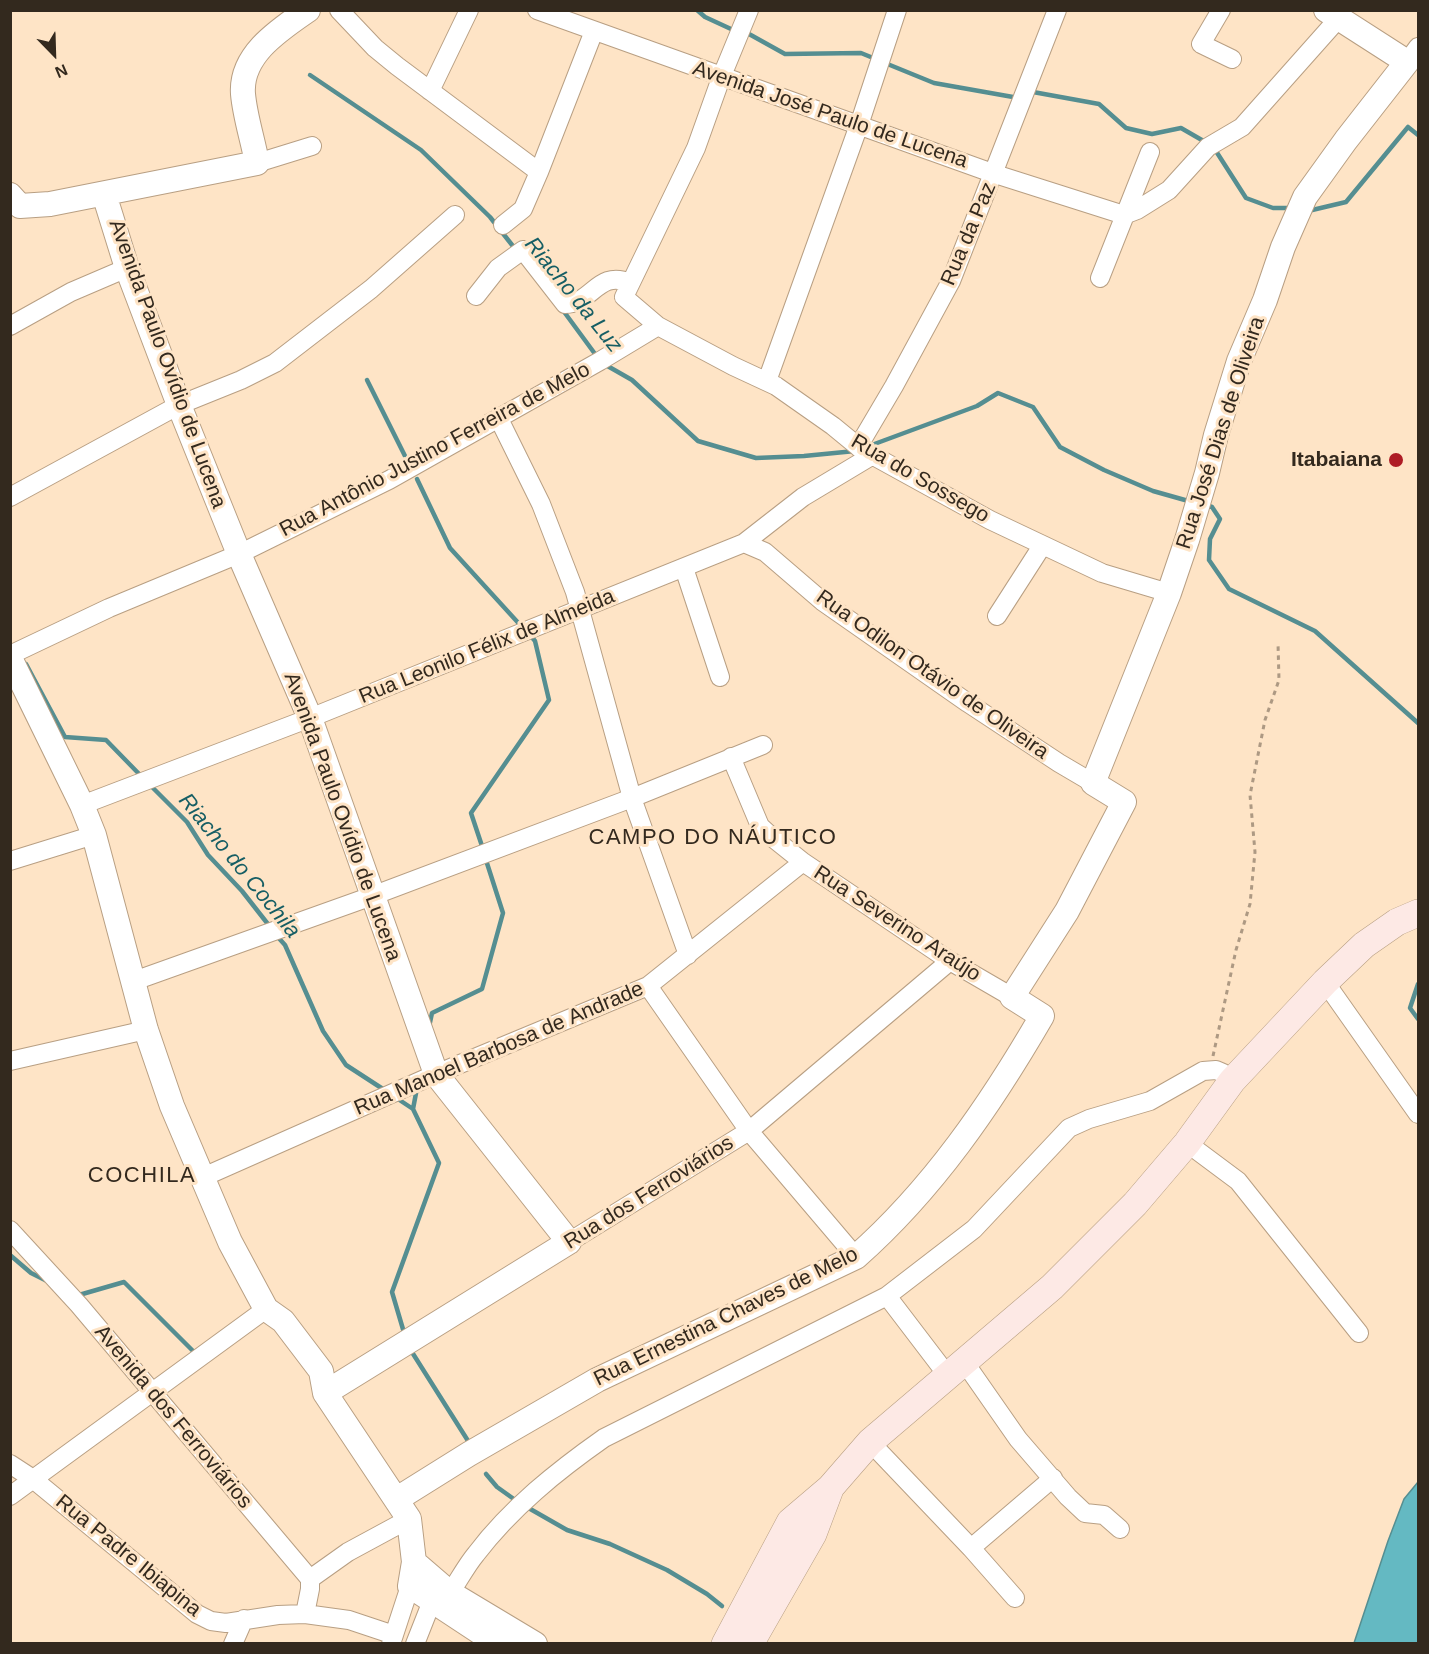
<!DOCTYPE html>
<html>
<head>
<meta charset="utf-8">
<style>
	body { margin:0 }
	#map { position:relative; width:1429px; height:1654px; overflow:hidden; background:#fee4c6; font-family:Arial,sans-serif }
	canvas { display:block }
	.frame { position:absolute; inset:0; border:12px solid #33291e; pointer-events:none }
	.north { position:absolute; left:24px; top:24px; width:60px; height:60px; -webkit-text-stroke:4px #fee4c6; paint-order:stroke; rotate:157deg; font-size:16px; font-weight:700; line-height:24px; text-align:center; color:#33291e }
	.north::after { content:''; display:block; margin:auto; width:21px; height:27px; background:#33291e; clip-path:polygon(50% 0,100% 100%,50% 72%,0 100%) }
</style>
</head>
<body>
<div id="map">
<canvas width="1429" height="1654"></canvas>
<div class="frame"></div>
<div class="north">N</div>
</div>
<script>
const c = document.querySelector('canvas').getContext('2d');
c.lineJoin = 'round';
function fillPath(path, color) {
  c.fillStyle = color;
  c.fill(path, 'evenodd');
}
function trace(path, color, width, dash) {
  c.strokeStyle = color;
  c.lineWidth = width;
  c.lineCap = dash ? 'butt' : 'round';
  c.setLineDash(dash || []);
  c.stroke(path);
}
function write(font, color, halo, rows, align = 'center') {
  c.font = font + ' Arial,sans-serif';
  c.lineWidth = 6;
  c.setLineDash([]);
  c.textBaseline = 'middle';
  c.strokeStyle = halo;
  c.fillStyle = color;
  for (const [text, x, y, turn = 0] of rows) {
    c.save();
    c.translate(x, y);
    c.rotate((+turn || 0) * Math.PI / 180);
    c.textAlign = isNaN(turn) ? turn : align;
    if (halo) c.strokeText(text, 0, 0);
    c.fillText(text, 0, 0);
    c.restore();
  }
}
const water = new Path2D(`
	M 1418,1482 L 1418,1643 L 1354,1643 L 1388,1541 L 1404,1499 Z`);
const stream = new Path2D(`
	M 697,10 L 705,17 L 731,29
	M 749,34 L 785,54 L 861,53 L 878,60
	M 885,63 L 934,83 L 1013,97
	M 310,75 L 421,150 L 490,217 L 516,250
	M 1033,92 L 1099,104 L 1126,128 L 1152,134 L 1181,128 L 1207,143
	M 1214,148 L 1246,198 L 1273,208 L 1288,208
	M 1308,211 L 1346,202 L 1408,127 L 1418,135
	M 562,309 L 598,358
	M 604,364 L 632,380 L 698,441 L 756,458 L 804,456 L 855,451
	M 367,380 L 405,456
	M 869,446 L 977,406 L 998,393 L 1033,407 L 1060,447 L 1104,470 L 1153,491 L 1192,502
	M 417,479 L 450,548 L 522,627
	M 1206,505 L 1212,507 L 1220,519 L 1210,539 L 1209,560 L 1229,589 L 1315,631 L 1418,723
	M 26,664 L 65,737 L 106,740 L 143,778
	M 149,784 L 187,822 L 208,855 L 242,891 L 271,928
	M 483,849 L 471,813 L 549,700 L 535,641 L 530,635
	M 276,935 L 285,945 L 323,1031 L 346,1065 L 386,1091
	M 1418,984 L 1410,1008 L 1418,1019
	M 429,1027 L 432,1013 L 482,989 L 503,913 L 485,857
	M 395,1097 L 413,1109 L 439,1163 L 392,1292 L 405,1336
	M 413,1109 L 417,1088
	M 10,1255 L 31,1273 L 47,1281
	M 79,1295 L 124,1282 L 193,1351
	M 410,1349 L 470,1444
	M 486,1474 L 497,1487 L 518,1502
	M 525,1506 L 567,1530 L 610,1544 L 667,1570 L 707,1594 L 722,1606`);
const path = new Path2D(`
	M 1213,1056 L 1236,950 L 1250,904 L 1255,852 L 1250,795 L 1265,720 L 1279,680 L 1278,643`);
const minor = new Path2D(`
	M 339,10 L 375,48 L 397,66 L 539,172
	M 537,10 L 995,174 L 1124,215 L 1137,210 L 1169,190 L 1208,147 L 1242,127 L 1338,19
	M 749,10 L 721,78 L 696,148 L 624,297 L 658,326 L 733,366 L 776,386 L 833,426 L 861,449 L 990,520 L 1102,573 L 1169,593
	M 1221,10 L 1201,44 L 1232,59
	M 1407,62 L 1418,47
	M 430,91 L 469,10
	M 257,163 L 312,146
	M 503,225 L 523,209 L 539,172 L 594,31
	M 1100,278 L 1150,152
	M 476,296 L 498,268 L 523,250 L 565,304 C 592,304 598,269 630,283
	M 10,326 L 71,292 L 127,268
	M 767,381 L 859,125 L 897,10
	M 499,419 L 541,504 L 575,592 L 632,798 L 688,955
	M 858,447 L 894,386 L 951,281 L 1057,10
	M 10,497 L 179,405 L 241,380 L 275,363 L 371,289 L 455,215
	M 744,543 L 765,552 L 822,601 L 968,703 L 1059,763 L 1093,783
	M 684,568 L 720,677
	M 997,616 L 1042,546
	M 10,655 L 109,608 L 239,554 L 389,480 L 600,361 L 658,326
	M 731,757 L 760,826 L 773,838 L 803,862 L 950,961 L 1012,997
	M 82,805 L 310,718 L 744,543 L 803,497 L 873,455
	M 10,861 L 94,835
	M 134,981 L 372,896 L 632,798 L 763,745
	M 1325,982 L 1418,1114
	M 648,986 L 749,1131 L 856,1257
	M 10,1061 L 146,1030
	M 1187,1143 L 1238,1181 L 1359,1333
	M 201,1178 L 436,1074 L 648,986 L 803,862
	M 10,1230 L 79,1305 L 310,1579 L 310,1589 L 305,1614
	M 569,1242 L 749,1131 L 950,961
	M 887,1296 L 948,1376
	M 965,1363 L 1018,1439 L 1068,1497 L 1085,1513 L 1104,1515 L 1120,1529
	M 870,1442 L 971,1548 L 1015,1598
	M 10,1464 L 33,1479 L 197,1614 L 211,1621 L 226,1623 L 278,1615 L 305,1614 L 349,1620 L 394,1635
	M 10,1496 L 266,1309
	M 971,1548 L 1053,1478
	M 310,1579 L 348,1552 L 409,1519
	M 450,1593 C 459,1580 466,1566 476,1554 C 511,1508 557,1471 604,1438 L 887,1296 L 974,1229 L 1069,1128 L 1089,1119 L 1150,1101 L 1203,1071 L 1216,1070 L 1223,1073 L 1232,1081
	M 233,1644 L 244,1619
	M 391,1644 L 410,1586
	M 415,1644 L 432,1601`);
const tertiary = new Path2D(`
	M 104,194 L 127,268 L 179,405 L 239,554 L 310,718 L 436,1074 L 569,1242 L 325,1393
	M 10,195 L 20,206 L 50,204 L 257,163 C 253,140 245,117 243,94 C 240,55 279,30 308,10
	M 10,658 L 82,805 L 94,835 L 146,1030 L 172,1106 L 230,1242 L 266,1309 L 283,1321 L 321,1371 L 325,1393 L 409,1519 L 414,1562 L 410,1586 L 498,1644
	M 397,1499 L 469,1454 L 597,1380 L 856,1257 C 933,1189 991,1104 1042,1016 L 1012,997 L 1067,911 L 1124,802 L 1093,783 L 1169,593 L 1187,540 L 1207,473 L 1216,435 L 1239,361 L 1265,300 L 1283,247 L 1305,197 L 1346,140 L 1407,62 L 1326,10
	M 414,1562 L 450,1593 L 535,1644`);
const secondary = new Path2D(`
	M 725,1644 L 790,1522 L 830,1488 L 870,1442 L 1052,1287 L 1135,1204 L 1187,1143 L 1232,1081 L 1325,982 L 1364,945 L 1397,922 L 1418,913
	M 750,1644 L 813,1534 L 830,1489`);
const markers = [
	[1396,460,8,"#ae1c25"]
];
const streetNames = [
	["Avenida José Paulo de Lucena",830,115,19],
	["Rua da Paz",969,234,-67],
	["Avenida Paulo Ovídio de Lucena",167,364,70],
	["Rua José Dias de Oliveira",1221,433,-72],
	["Rua Antônio Justino Ferreira de Melo",435,450,-28],
	["Rua do Sossego",920,479,30],
	["Rua Leonilo Félix de Almeida",487,647,-22],
	["Rua Odilon Otávio de Oliveira",932,675,35],
	["Avenida Paulo Ovídio de Lucena",342,817,70],
	["Rua Severino Araújo",897,924,33],
	["Rua Manoel Barbosa de Andrade",499,1049,-23],
	["Rua dos Ferroviários",649,1193,-32],
	["Rua Ernestina Chaves de Melo",726,1317,-26],
	["Avenida dos Ferroviários",173,1417,50],
	["Rua Padre Ibiapina",128,1556,39]
];
const poiNames = [
	["Itabaiana",1382,460]
];
const waterNames = [
	["Riacho da Luz",573,295,51],
	["Riacho do Cochila",239,866,51]
];
const neighbourhoodNames = [
	["CAMPO DO NÁUTICO",713,838],
	["COCHILA",142,1176]
];
fillPath(water, '#64b9c2');
trace(water, '#558e91', 1.5);
trace(stream, '#558e91', 4.5);
trace(minor, '#b89f83', 20);
trace(tertiary, '#b89f83', 26);
trace(secondary, '#b89f83', 28);
trace(path, '#ad9983', 3, [4.5, 4.5]);
trace(minor, '#fff', 18);
trace(tertiary, '#fff', 24);
trace(secondary, '#fde9e5', 27);
for (const [x, y, r, color] of markers) {
  const dot = new Path2D();
  dot.arc(x, y, r, 0, 2 * Math.PI);
  c.fillStyle = color;
  c.fill(dot);
  trace(dot, '#fee4c6', 2);
}
write('21px', '#33291e', '#fee4c6', streetNames);
write('bold 21px', '#33291e', '#fee4c6', poiNames, 'right');
write('italic 22px', '#165e64', '#fee4c6', waterNames);
c.letterSpacing = '1.5px';
write('22px', '#33291e', '#fee4c6', neighbourhoodNames);
c.letterSpacing = '0px';
</script>
</body>
</html>
